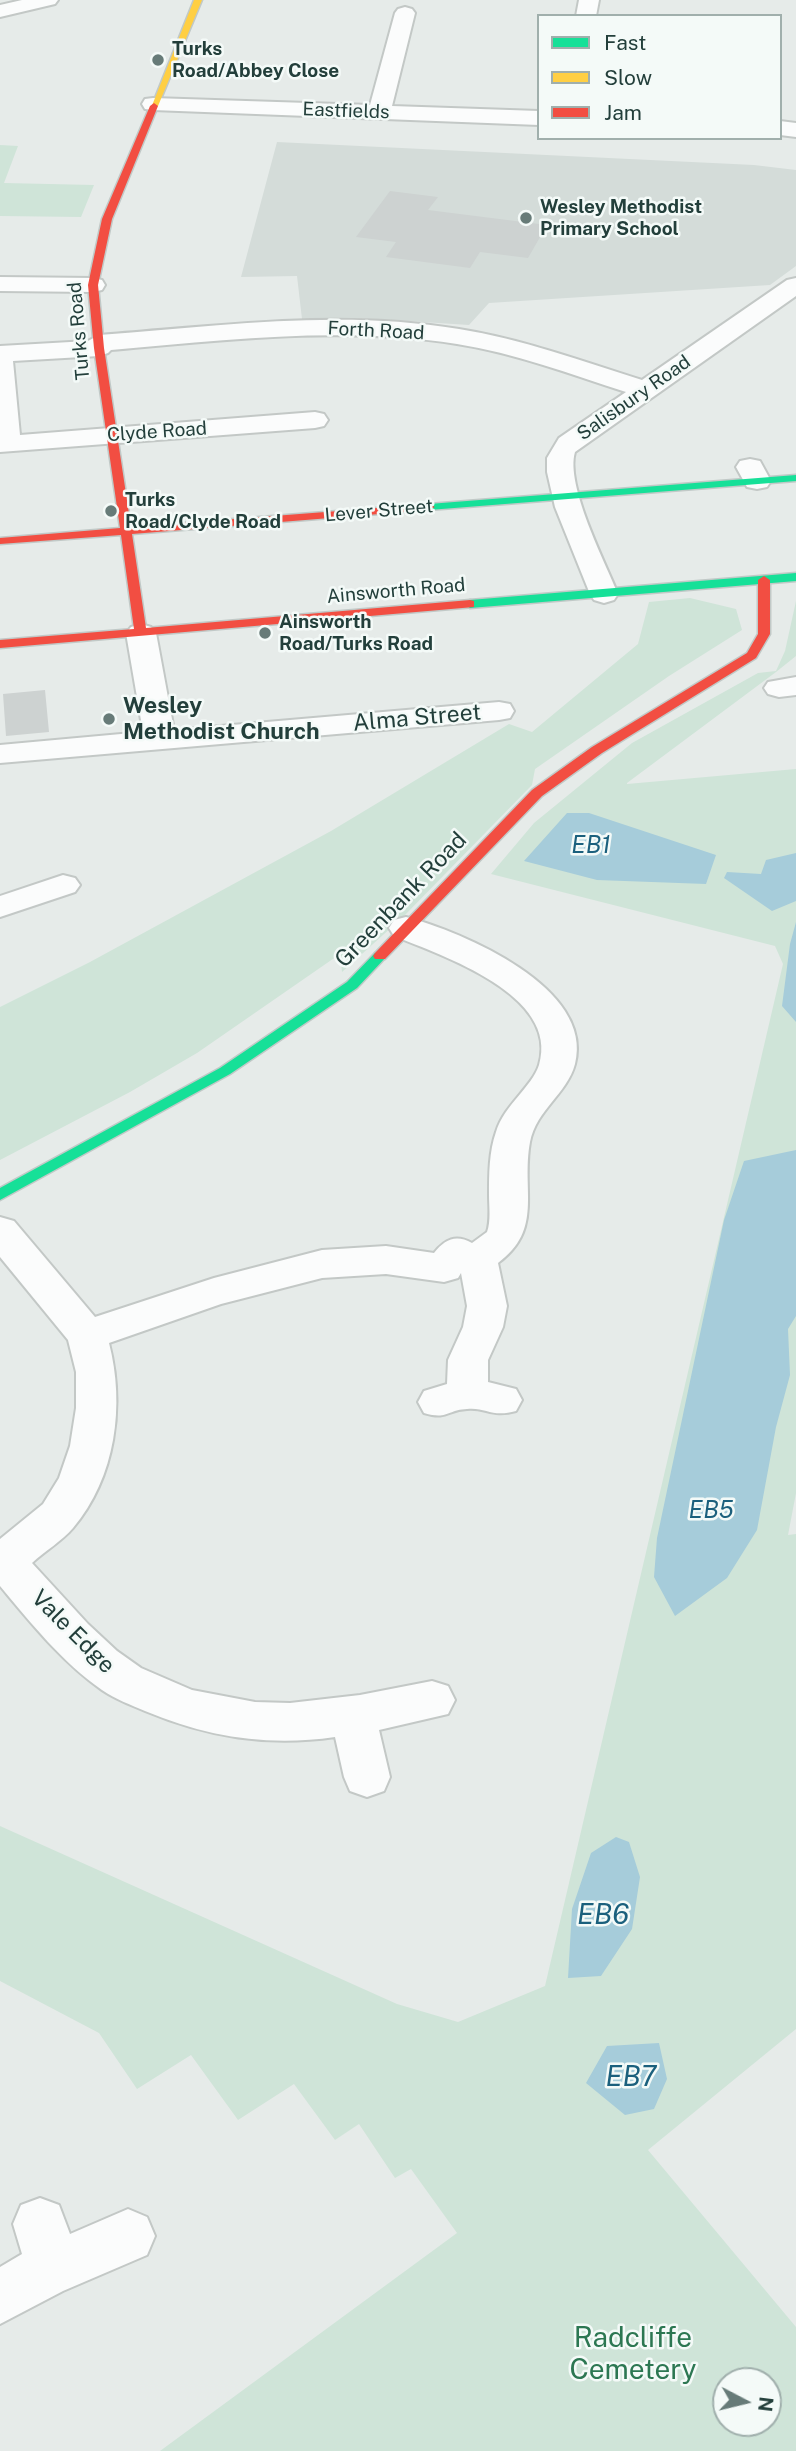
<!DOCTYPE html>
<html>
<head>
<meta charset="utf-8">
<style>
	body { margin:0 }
	#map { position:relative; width:796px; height:2451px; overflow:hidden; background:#e6ebe9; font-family:"Public Sans",sans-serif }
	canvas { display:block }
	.legend { position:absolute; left:537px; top:14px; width:245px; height:126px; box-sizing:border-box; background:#f4faf8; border:2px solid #a0afac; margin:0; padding:9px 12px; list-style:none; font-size:21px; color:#233f3b }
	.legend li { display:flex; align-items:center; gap:14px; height:35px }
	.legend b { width:35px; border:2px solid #a0afac }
	.north { position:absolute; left:712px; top:2367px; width:70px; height:70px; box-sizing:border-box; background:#f4faf8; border:2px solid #a0afac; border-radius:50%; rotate:97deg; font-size:19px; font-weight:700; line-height:28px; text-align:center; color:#233f3b }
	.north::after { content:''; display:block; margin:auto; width:24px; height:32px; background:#677b78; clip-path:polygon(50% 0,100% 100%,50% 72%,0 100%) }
</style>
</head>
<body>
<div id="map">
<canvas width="796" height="2451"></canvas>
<ul class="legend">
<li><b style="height:9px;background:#16e098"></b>Fast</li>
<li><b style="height:9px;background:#ffcf43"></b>Slow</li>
<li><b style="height:9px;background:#f24e42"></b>Jam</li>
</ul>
<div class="north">N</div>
</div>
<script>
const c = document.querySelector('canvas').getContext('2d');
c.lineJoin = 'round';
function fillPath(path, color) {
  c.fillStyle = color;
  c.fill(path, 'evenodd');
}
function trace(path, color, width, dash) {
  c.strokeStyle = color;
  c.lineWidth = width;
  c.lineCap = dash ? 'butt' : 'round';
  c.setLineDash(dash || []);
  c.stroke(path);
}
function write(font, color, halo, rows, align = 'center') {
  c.font = font + ' "Public Sans",sans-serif';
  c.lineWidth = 5;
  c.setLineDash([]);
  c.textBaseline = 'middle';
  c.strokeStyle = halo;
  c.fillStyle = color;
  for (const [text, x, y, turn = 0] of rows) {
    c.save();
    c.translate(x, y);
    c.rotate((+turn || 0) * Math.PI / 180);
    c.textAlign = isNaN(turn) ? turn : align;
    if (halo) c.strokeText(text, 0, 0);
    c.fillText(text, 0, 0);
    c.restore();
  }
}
const built = new Path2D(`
	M 277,142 L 754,165 L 796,170 L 796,266 L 770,285 L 489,303 L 469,325 L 361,318 L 302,319 L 297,276 L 241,277 Z`);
const green = new Path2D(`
	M 0,145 L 18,146 L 4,183 L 94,185 L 81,217 L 0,216 Z
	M 690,598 L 736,609 L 742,630 L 669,676 L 535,769 L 532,785 L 404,916 L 342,972 L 340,954 L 197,1053 L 130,1092 L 0,1160 L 0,1007 L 90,962 L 331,831 L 509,724 L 532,732 L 638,644 L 649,602 Z
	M 796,601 L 796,656 L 776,672 L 627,783 L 627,784 L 796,769 L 796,1493 L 788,1535 L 796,1534 L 796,2029 L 648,2150 L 796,2327 L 796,2451 L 160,2451 L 457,2233 L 411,2169 L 395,2178 L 359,2124 L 335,2140 L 294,2084 L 238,2120 L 191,2055 L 137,2089 L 99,2033 L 0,1981 L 0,1826 L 397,2004 L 458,2022 L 545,1986 L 783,964 L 775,946 L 491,874 L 534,823 L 632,743 L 758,673 L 776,671 L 785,651 ZM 726,2381 L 768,2381 L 768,2423 L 726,2423 Z`);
const water = new Path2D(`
	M 567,813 L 589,813 L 716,855 L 706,884 L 597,880 L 524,861 Z
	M 796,853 L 796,901 L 772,911 L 724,878 L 727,872 L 761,874 L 766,860 Z
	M 796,922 L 796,1022 L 782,1006 L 790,944 Z
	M 796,1150 L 796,1316 L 788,1329 L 790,1375 L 776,1427 L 757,1530 L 727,1578 L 675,1616 L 654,1577 L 657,1538 L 724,1220 L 744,1161 Z
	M 616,1837 L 629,1842 L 640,1877 L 632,1929 L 601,1976 L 568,1978 L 572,1909 L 591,1853 Z
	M 659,2043 L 667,2079 L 654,2109 L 625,2115 L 586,2083 L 607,2046 Z`);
const building = new Path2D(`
	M 390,191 L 438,197 L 428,210 L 547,225 L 528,258 L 480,252 L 470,268 L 386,257 L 396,242 L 356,237 Z
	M 45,690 L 49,732 L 6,736 L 3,694 Z`);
const street = new Path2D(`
	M 22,0 L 58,0 L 55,4 L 0,17 L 0,5 Z
	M 579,0 L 599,0 L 596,16 L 576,16 Z
	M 405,7 L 412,9 L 415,13 L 392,106 L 539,111 L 539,125 L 153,110 L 145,109 L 142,104 L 145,99 L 153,98 L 370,105 L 395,13 L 398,9 Z
	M 780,121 L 796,123 L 796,137 L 780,135 Z
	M 0,277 L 93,278 L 102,280 L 105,285 L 102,290 L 93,292 L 0,291 Z
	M 796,278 L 796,296 L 575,452 C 565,485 605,562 618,594 L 614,600 L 604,603 L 594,600 L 590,594 L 555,507 L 547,472 L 547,458 L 559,438 L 626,392 C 570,374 515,353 457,344 C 342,326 225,340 111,350 L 108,353 L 99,356 L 13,361 L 20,435 L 315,412 L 324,414 L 328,420 L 324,426 L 315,428 L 0,452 L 0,346 L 88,341 L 99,335 C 218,326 340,309 459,329 C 522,339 582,361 642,380 L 787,280 Z
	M 750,459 L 760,461 L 771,481 L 767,487 L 757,489 L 747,487 L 736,467 L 740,461 Z
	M 141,624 L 151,627 L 156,633 L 174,730 L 499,702 L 510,704 L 514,711 L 510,718 L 499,720 L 0,763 L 0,745 L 143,732 L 126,633 L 131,627 Z
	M 796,677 L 796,695 L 779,697 L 768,694 L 764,688 L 768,682 Z
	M 63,875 L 75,878 L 80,885 L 75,892 L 0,917 L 0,896 Z
	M 406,917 C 463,932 595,988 575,1064 C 567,1094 536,1110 530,1142 C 521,1191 544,1229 498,1263 L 507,1306 L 503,1327 L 488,1360 L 488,1382 L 516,1389 L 522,1400 L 516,1411 C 492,1418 486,1407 467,1409 C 447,1410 448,1420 424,1413 L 418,1402 L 424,1391 L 447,1384 L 448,1360 L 463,1327 L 467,1306 L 461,1273 L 458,1278 L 444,1282 L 386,1274 L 322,1278 L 221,1304 L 109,1343 C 125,1405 116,1477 73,1528 C 62,1541 45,1551 32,1563 L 88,1624 L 117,1651 L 141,1668 L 192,1690 L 255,1702 L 290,1703 L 360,1695 L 432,1681 L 448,1686 L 455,1700 L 448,1714 L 379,1730 L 390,1777 L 384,1791 L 367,1797 L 350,1791 L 344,1777 L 335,1737 C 268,1747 207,1737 145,1711 C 131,1705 115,1699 102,1690 C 62,1662 31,1623 0,1586 L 0,1539 L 43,1504 L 59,1478 L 70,1446 L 76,1408 L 76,1372 L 68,1340 L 0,1257 L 0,1217 L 14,1221 L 95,1317 L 214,1278 L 322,1250 L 386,1246 L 434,1253 C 445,1239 456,1234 472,1243 L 487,1232 C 491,1221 489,1207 489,1195 C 489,1174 489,1152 496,1132 C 504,1105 532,1087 539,1065 C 560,995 443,956 394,936 L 389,928 L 394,920 Z
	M 40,2198 L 59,2205 L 70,2234 L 128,2209 L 147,2217 L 155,2236 L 147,2255 L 63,2291 L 0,2324 L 0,2267 L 22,2254 L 13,2224 L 21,2205 Z`);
const fast = new Path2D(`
	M 796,475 L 796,481 L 429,510 L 423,507 L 429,504 Z
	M 796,573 L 796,581 L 470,608 L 464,604 L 470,600 Z
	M 380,952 L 387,956 L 357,988 L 230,1074 L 0,1200 L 0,1188 L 220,1068 L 347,982 L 375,953 Z`);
const slow = new Path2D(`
	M 194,0 L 202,0 L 158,106 L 151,108 Z`);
const jam = new Path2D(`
	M 154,103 L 158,106 L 112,219 L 98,285 L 104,348 L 131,527 L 429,504 L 435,507 L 429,510 L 132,534 L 146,628 L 470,600 L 474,601 L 474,607 L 0,648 L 0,640 L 134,629 L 121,535 L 0,544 L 0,538 L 120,528 L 94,348 L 88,285 L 102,219 L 150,106 Z
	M 764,576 L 770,580 L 770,634 L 756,658 L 602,753 L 542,796 L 385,959 L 375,959 L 373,956 L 375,953 L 532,790 L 592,747 L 747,653 L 758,634 L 758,580 Z`);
const markers = [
	[158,60,7,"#677b78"],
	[526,218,7,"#677b78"],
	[111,511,7,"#677b78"],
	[265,633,7,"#677b78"],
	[109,719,7,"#677b78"]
];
const farPoinames = [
	["Turks",172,49],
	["Road/Abbey Close",172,71],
	["Wesley Methodist",540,207],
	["Primary School",540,229],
	["Turks",125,500],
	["Road/Clyde Road",125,522],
	["Ainsworth",279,622],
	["Road/Turks Road",279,644]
];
const farStreetnames = [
	["Eastfields",346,111,2],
	["Turks Road",79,331,-95],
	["Forth Road",376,331,3],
	["Salisbury Road",634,398,-35],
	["Clyde Road",157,432,-4],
	["Lever Street",379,511,-5],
	["Ainsworth Road",396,591,-5]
];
const poiNames = [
	["Wesley",123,706],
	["Methodist Church",123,732]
];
const streetNames = [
	["Alma Street",417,718,-5],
	["Greenbank Road",401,900,-46],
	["Vale Edge",73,1632,45]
];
const waterNames = [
	["EB1",591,846],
	["EB5",711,1511]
];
const nearWaternames = [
	["EB6",603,1915],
	["EB7",631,2077]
];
const nearParknames = [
	["Radcliffe",633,2338],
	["Cemetery",633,2370]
];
fillPath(built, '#d4dcd9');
fillPath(green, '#cfe4d8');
fillPath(water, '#a6ccda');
fillPath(building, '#cdd2d1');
trace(street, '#c3c8c6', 4);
trace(fast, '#c1c9c7', 3);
trace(slow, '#c1c9c7', 3);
trace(jam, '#c1c9c7', 3);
fillPath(street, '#fbfcfc');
fillPath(fast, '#16e098');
fillPath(slow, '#ffcf43');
fillPath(jam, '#f24e42');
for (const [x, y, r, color] of markers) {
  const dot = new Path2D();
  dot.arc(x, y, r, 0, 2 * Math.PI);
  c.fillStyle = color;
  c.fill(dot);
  trace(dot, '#f4faf8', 2.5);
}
write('bold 19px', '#233f3b', '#f4faf8', farPoinames, 'left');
write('19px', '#233f3b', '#f4faf8', farStreetnames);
write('bold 23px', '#233f3b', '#f4faf8', poiNames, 'left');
write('23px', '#233f3b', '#f4faf8', streetNames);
write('italic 24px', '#1b607d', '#f4faf8', waterNames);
write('italic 28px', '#1b607d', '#f4faf8', nearWaternames);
write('28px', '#2c7752', '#f4faf8', nearParknames);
</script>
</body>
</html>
